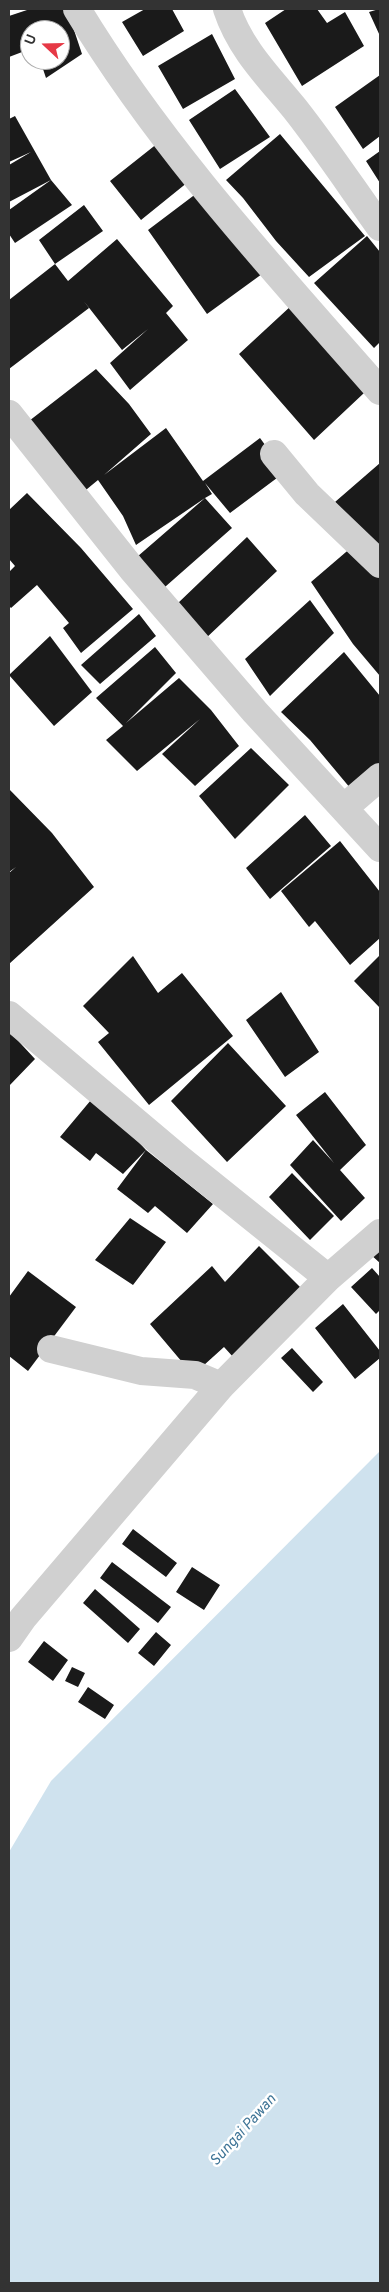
<!DOCTYPE html>
<html>
<head>
<meta charset="utf-8">
<style>
	body { margin:0 }
	#map { position:relative; width:389px; height:2292px; overflow:hidden; background:#fff; font-family:Overpass,sans-serif }
	canvas { display:block }
	.frame { position:absolute; inset:0; border:10px solid #333; pointer-events:none }
	.north { position:absolute; left:20px; top:20px; width:50px; height:50px; box-sizing:border-box; background:#fff; border:1px solid #adadad; border-radius:50%; rotate:291deg; font-size:14px; font-weight:700; line-height:20px; text-align:center; color:#333 }
	.north::after { content:''; display:block; margin:auto; width:18px; height:22px; background:#e63946; clip-path:polygon(50% 0,100% 100%,50% 72%,0 100%) }
</style>
</head>
<body>
<div id="map">
<canvas width="389" height="2292"></canvas>
<div class="frame"></div>
<div class="north">U</div>
</div>
<script>
const c = document.querySelector('canvas').getContext('2d');
c.lineJoin = 'round';
function fillPath(path, color) {
  c.fillStyle = color;
  c.fill(path, 'evenodd');
}
function trace(path, color, width, dash) {
  c.strokeStyle = color;
  c.lineWidth = width;
  c.lineCap = dash ? 'butt' : 'round';
  c.setLineDash(dash || []);
  c.stroke(path);
}
function write(font, color, halo, rows, align = 'center') {
  c.font = font + ' Overpass,sans-serif';
  c.lineWidth = 5;
  c.setLineDash([]);
  c.textBaseline = 'middle';
  c.strokeStyle = halo;
  c.fillStyle = color;
  for (const [text, x, y, turn = 0] of rows) {
    c.save();
    c.translate(x, y);
    c.rotate((+turn || 0) * Math.PI / 180);
    c.textAlign = isNaN(turn) ? turn : align;
    if (halo) c.strokeText(text, 0, 0);
    c.fillText(text, 0, 0);
    c.restore();
  }
}
const water = new Path2D(`
	M 380,1451 L 380,2283 L 9,2283 L 9,1852 L 51,1781 Z`);
const building = new Path2D(`
	M 30,9 L 67,9 L 82,54 L 46,78 L 40,60 L 60,60 L 60,30 L 30,30 L 30,49 L 9,57 L 9,16 Z
	M 145,9 L 172,9 L 184,31 L 143,56 L 122,22 Z
	M 286,9 L 317,9 L 327,23 L 345,12 L 364,46 L 302,86 L 265,23 Z
	M 379,9 L 380,9 L 380,36 L 369,12 Z
	M 212,34 L 235,79 L 183,109 L 158,66 Z
	M 380,75 L 380,136 L 363,149 L 335,107 Z
	M 235,89 L 270,137 L 220,169 L 189,120 Z
	M 15,116 L 51,180 L 72,205 L 15,243 L 9,234 L 9,210 L 51,180 L 9,202 L 9,165 L 31,152 L 9,162 L 9,119 Z
	M 280,134 L 365,236 L 309,277 L 276,241 L 243,198 L 226,180 Z
	M 158,143 L 188,182 L 141,220 L 110,181 Z
	M 380,151 L 380,183 L 366,161 Z
	M 201,190 L 262,274 L 207,314 L 148,230 Z
	M 84,205 L 103,231 L 55,264 L 39,240 Z
	M 367,236 L 380,252 L 380,342 L 374,348 L 314,283 Z
	M 117,239 L 173,306 L 166,313 L 188,340 L 130,390 L 110,363 L 148,329 L 122,350 L 83,300 L 89,308 L 9,369 L 9,300 L 55,264 L 68,281 Z
	M 292,305 L 364,393 L 314,440 L 239,354 Z
	M 96,369 L 129,404 L 151,434 L 104,475 L 166,428 L 203,481 L 260,438 L 285,472 L 230,513 L 205,483 L 212,494 L 205,498 L 232,528 L 157,594 L 130,563 L 205,498 L 136,545 L 123,516 L 98,480 L 81,494 L 29,421 Z
	M 380,463 L 380,558 L 335,502 Z
	M 27,493 L 81,548 L 133,609 L 81,653 L 63,628 L 69,623 L 37,585 L 11,608 L 9,606 L 9,572 L 15,566 L 9,559 L 9,510 Z
	M 247,537 L 277,571 L 204,640 L 177,604 Z
	M 353,546 L 380,572 L 380,676 L 353,644 L 311,582 Z
	M 310,600 L 334,633 L 270,696 L 245,659 Z
	M 139,614 L 156,636 L 100,684 L 81,665 Z
	M 50,636 L 92,692 L 54,726 L 9,675 Z
	M 155,647 L 176,673 L 126,723 L 179,678 L 211,710 L 239,746 L 195,786 L 162,754 L 200,719 L 137,771 L 106,740 L 123,726 L 96,698 Z
	M 344,652 L 380,696 L 380,773 L 356,795 L 310,740 L 281,712 Z
	M 251,748 L 289,785 L 235,839 L 199,796 Z
	M 9,789 L 52,833 L 94,887 L 9,964 L 9,873 L 16,867 L 9,872 Z
	M 305,815 L 331,846 L 270,899 L 246,868 Z
	M 340,841 L 380,892 L 380,938 L 350,965 L 315,921 L 309,927 L 281,891 Z
	M 380,955 L 380,1008 L 354,981 Z
	M 133,956 L 158,993 L 182,973 L 233,1036 L 149,1105 L 98,1042 L 109,1033 L 83,1006 Z
	M 281,992 L 319,1052 L 285,1077 L 246,1020 Z
	M 9,1031 L 35,1059 L 9,1086 Z
	M 228,1043 L 286,1106 L 227,1162 L 171,1101 Z
	M 325,1092 L 366,1145 L 340,1170 L 365,1198 L 341,1221 L 290,1165 L 313,1140 L 334,1163 L 296,1115 Z
	M 91,1100 L 120,1122 L 146,1150 L 123,1174 L 96,1153 L 90,1161 L 60,1137 Z
	M 146,1150 L 213,1204 L 187,1233 L 155,1206 L 148,1213 L 117,1189 Z
	M 292,1173 L 334,1216 L 310,1240 L 269,1197 Z
	M 130,1218 L 166,1242 L 133,1285 L 95,1260 Z
	M 380,1244 L 380,1263 L 370,1254 Z
	M 259,1246 L 303,1290 L 234,1358 L 224,1347 L 193,1375 L 150,1324 L 212,1266 L 225,1282 Z
	M 372,1268 L 380,1277 L 380,1310 L 376,1314 L 351,1287 Z
	M 28,1271 L 76,1307 L 28,1371 L 9,1356 L 9,1297 Z
	M 343,1304 L 380,1351 L 380,1358 L 355,1379 L 315,1328 Z
	M 292,1348 L 323,1382 L 313,1392 L 281,1358 Z
	M 133,1529 L 177,1563 L 166,1577 L 122,1544 Z
	M 112,1562 L 171,1607 L 158,1623 L 100,1578 Z
	M 192,1567 L 220,1585 L 204,1610 L 176,1592 Z
	M 95,1589 L 140,1629 L 128,1643 L 83,1603 Z
	M 156,1632 L 171,1645 L 154,1666 L 138,1653 Z
	M 44,1641 L 68,1660 L 53,1681 L 28,1662 Z
	M 72,1667 L 85,1673 L 78,1687 L 65,1681 Z
	M 88,1687 L 114,1705 L 105,1719 L 78,1702 Z`);
const minor = new Path2D(`
	M 77,9 C 161,148 273,269 380,391
	M 227,9 C 240,49 269,77 295,109 C 325,147 352,188 380,227
	M 9,414 L 132,569 L 255,712 L 380,848
	M 274,454 L 307,494 L 380,564
	M 345,807 L 380,777
	M 9,1015 L 181,1160 L 328,1278
	M 51,1349 L 141,1371 L 195,1375 L 221,1386
	M 9,1638 L 23,1618 L 221,1386 L 328,1278 L 380,1233`);
const waterNames = [
	["Sungai Pawan",244,2131,-48]
];
fillPath(water, '#cfe2ee');
fillPath(building, '#1a1a1a');
trace(minor, '#d0d0d0', 28);
write('italic 15px', '#3f7597', '#fff', waterNames);
</script>
</body>
</html>
